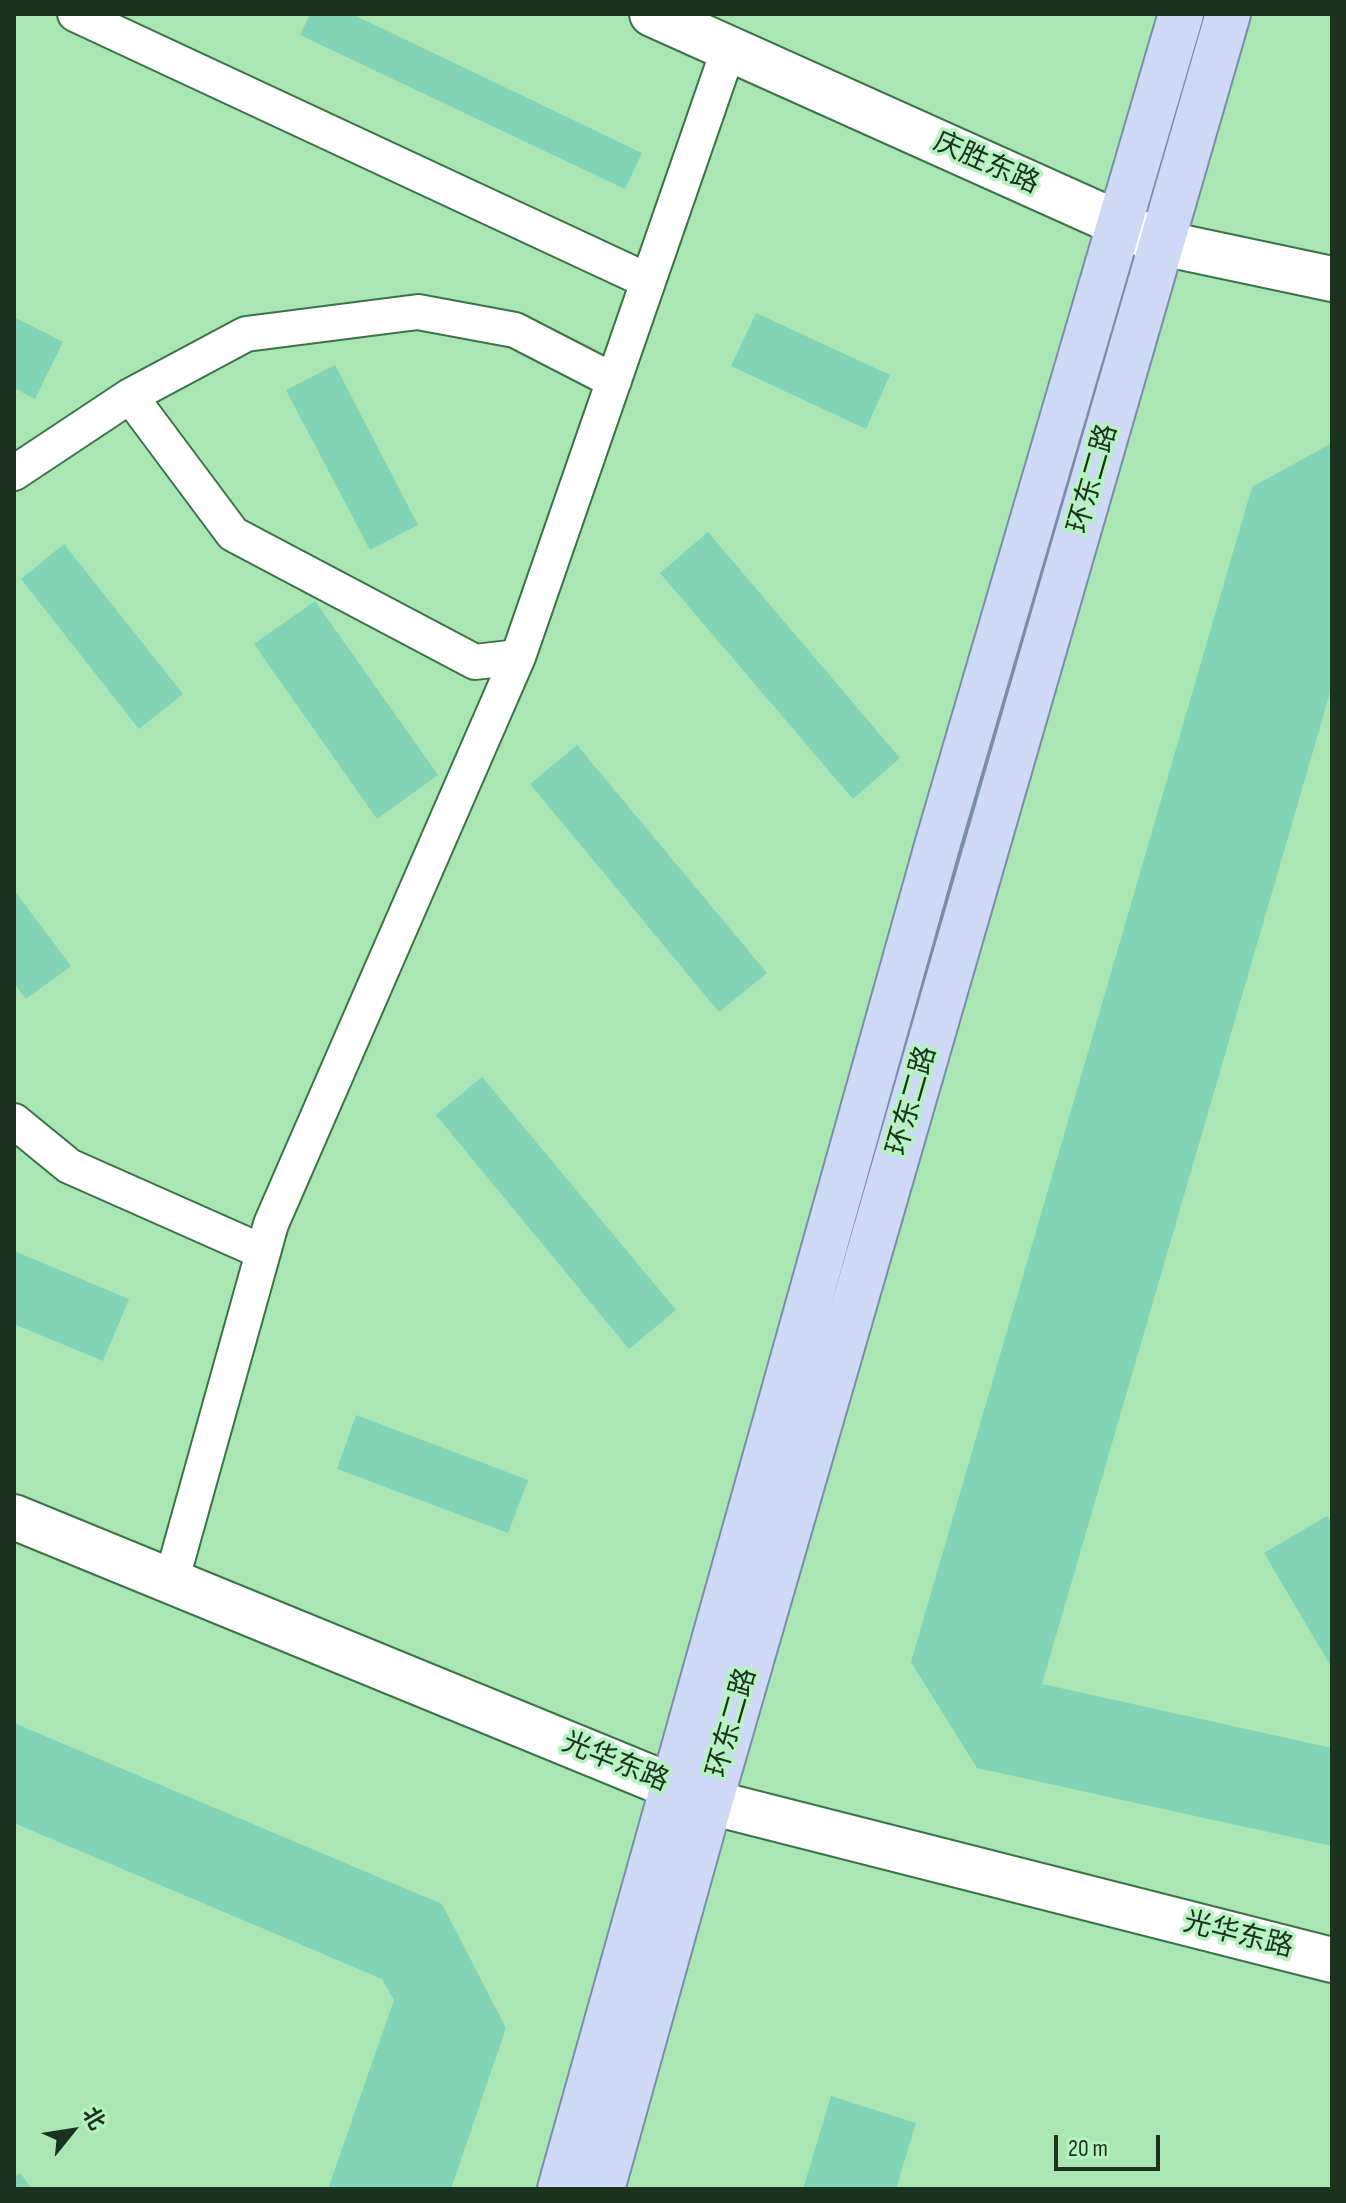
<!DOCTYPE html>
<html>
<head>
<meta charset="utf-8">
<style>
	body { margin:0 }
	#map { position:relative; width:1346px; height:2203px; overflow:hidden; background:#a9e6b3; font-family:"Sofia Sans Condensed","Noto Sans SC",sans-serif }
	canvas { display:block }
	.frame { position:absolute; inset:0; border:16px solid #1a321e; pointer-events:none }
	.north { position:absolute; left:32px; top:2091px; width:80px; height:80px; -webkit-text-stroke:6px #b6f3c0; paint-order:stroke; rotate:60deg; font-size:22px; font-weight:700; line-height:32px; text-align:center; color:#1a321e }
	.north::after { content:''; display:block; margin:auto; width:28px; height:36px; background:#1a321e; clip-path:polygon(50% 0,100% 100%,50% 72%,0 100%) }
	.scale { position:absolute; left:1054px; top:2135px; width:106px; height:36px; box-sizing:border-box; border:4px solid #1a321e; border-top:0; padding-left:10px; font-size:24px; line-height:28px; white-space:nowrap; color:#1a321e; -webkit-text-stroke:6px #b6f3c0; paint-order:stroke }
</style>
</head>
<body>
<div id="map">
<canvas width="1346" height="2203"></canvas>
<div class="frame"></div>
<div class="north">北</div>
<div class="scale">20 m</div>
</div>
<script>
const c = document.querySelector('canvas').getContext('2d');
c.lineJoin = 'round';
function fillPath(path, color) {
  c.fillStyle = color;
  c.fill(path, 'evenodd');
}
function trace(path, color, width, dash) {
  c.strokeStyle = color;
  c.lineWidth = width;
  c.lineCap = dash ? 'butt' : 'round';
  c.setLineDash(dash || []);
  c.stroke(path);
}
function write(font, color, halo, rows, align = 'center') {
  c.font = font + ' "Sofia Sans Condensed","Noto Sans SC",sans-serif';
  c.lineWidth = 7;
  c.setLineDash([]);
  c.textBaseline = 'middle';
  c.strokeStyle = halo;
  c.fillStyle = color;
  for (const [text, x, y, turn = 0] of rows) {
    c.save();
    c.translate(x, y);
    c.rotate((+turn || 0) * Math.PI / 180);
    c.textAlign = isNaN(turn) ? turn : align;
    if (halo) c.strokeText(text, 0, 0);
    c.fillText(text, 0, 0);
    c.restore();
  }
}
const building = new Path2D(`
	M 310,14 L 352,14 L 642,153 L 625,189 L 300,35 Z
	M 756,313 L 890,375 L 866,429 L 731,366 Z
	M 14,317 L 63,342 L 35,399 L 14,388 Z
	M 335,365 L 418,525 L 370,550 L 286,390 Z
	M 1330,444 L 1332,445 L 1332,686 L 1042,1684 L 1332,1748 L 1332,1846 L 977,1768 L 911,1662 L 1252,487 Z
	M 708,532 L 900,758 L 853,799 L 660,573 Z
	M 64,544 L 183,694 L 139,729 L 21,579 Z
	M 315,601 L 438,775 L 377,819 L 254,644 Z
	M 577,745 L 767,973 L 719,1012 L 530,784 Z
	M 14,890 L 71,966 L 26,999 L 14,983 Z
	M 482,1077 L 676,1310 L 629,1349 L 436,1115 Z
	M 14,1251 L 129,1299 L 103,1361 L 14,1324 Z
	M 356,1415 L 528,1480 L 508,1533 L 337,1469 Z
	M 1327,1516 L 1332,1524 L 1332,1668 L 1264,1553 Z
	M 14,1723 L 442,1904 L 506,2028 L 451,2189 L 328,2189 L 394,2000 L 382,1979 L 14,1823 Z
	M 831,2096 L 916,2123 L 896,2189 L 803,2189 Z
	M 20,2173 L 32,2189 L 14,2189 L 14,2177 Z`);
const minor = new Path2D(`
	M 75,14 L 648,281
	M 130,396 L 233,534 L 475,662 L 518,657
	M 14,473 L 130,396 L 246,334 L 418,312 L 515,330 L 614,381
	M 14,1121 L 69,1166 L 263,1252
	M 171,1582 L 271,1224 L 518,657 L 729,48`);
const secondary = new Path2D(`
	M 652,14 L 1162,243 L 1332,279
	M 14,1517 L 710,1802 L 1332,1960`);
const primary = new Path2D(`
	M 560,2189 L 937,846 L 1181,14
	M 602,2189 L 710,1802 L 1228,14`);
const streetNames = [
	["庆胜东路",986,164,24],
	["环东二路",1094,479,-74],
	["环东二路",913,1101,-74],
	["环东二路",733,1723,-74],
	["光华东路",615,1763,22],
	["光华东路",1238,1936,14]
];
fillPath(building, '#81d4b6');
trace(minor, '#3a7346', 38);
trace(secondary, '#3a7346', 48);
trace(primary, '#7a8ea6', 48);
trace(minor, '#fff', 34);
trace(secondary, '#fff', 44);
trace(primary, '#ced9f6', 44);
write('28px', '#1a321e', '#b6f3c0', streetNames);
</script>
</body>
</html>
